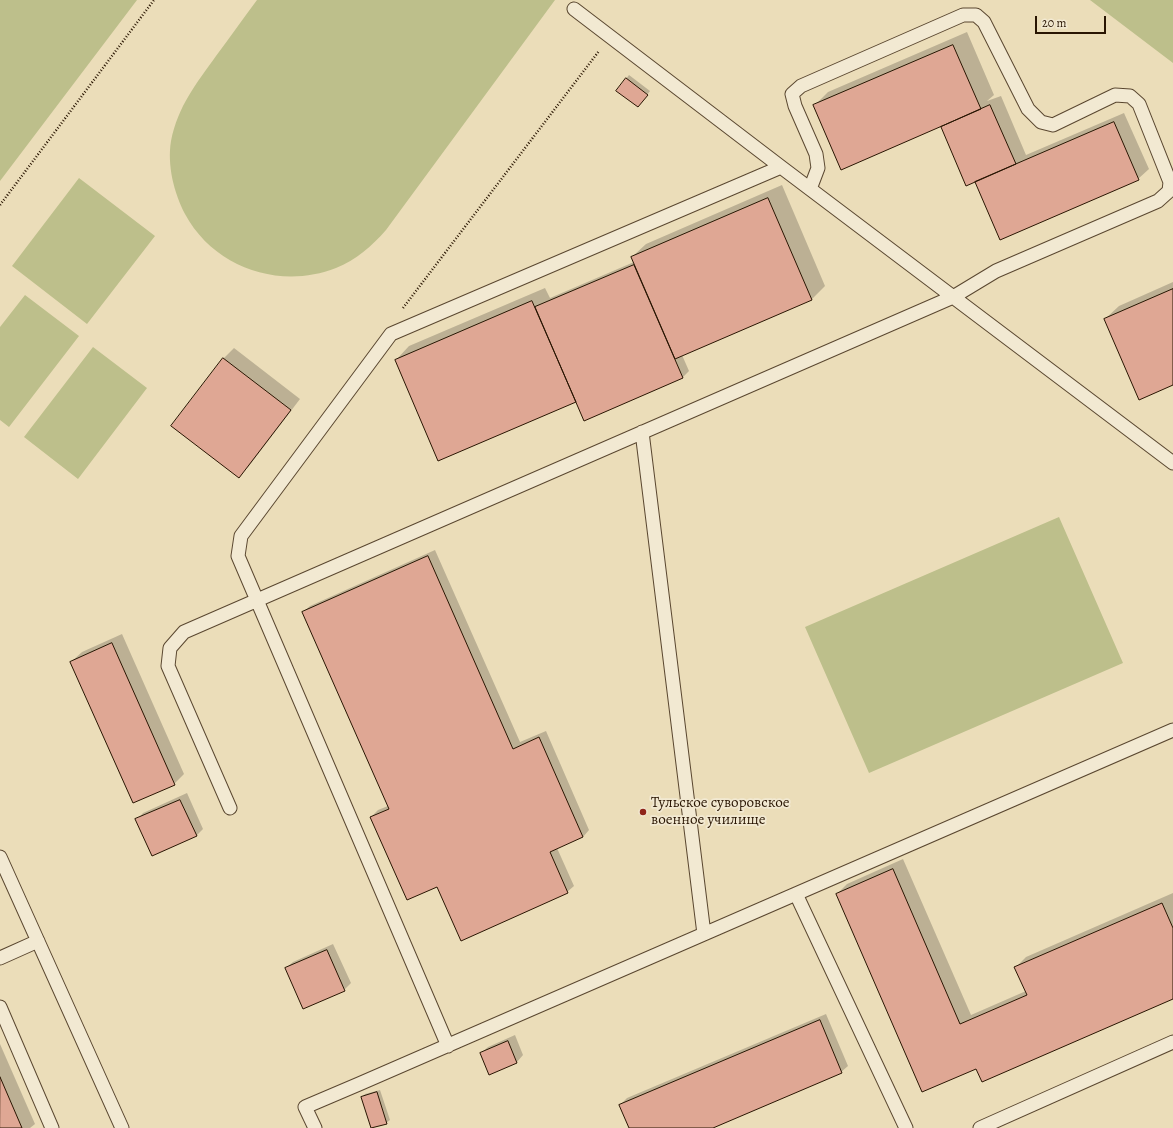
<!DOCTYPE html>
<html>
<head>
<meta charset="utf-8">
<style>
	body { margin:0 }
	#map { position:relative; width:1173px; height:1128px; overflow:hidden; background:#ebddb9; font-family:Alegreya,serif }
	canvas { display:block }
	.scale { position:absolute; left:1035px; top:16px; width:71px; height:18px; box-sizing:border-box; border:2px solid #291502; border-top:0; padding-left:5px; font-size:12px; line-height:14px; white-space:nowrap; color:#291502; -webkit-text-stroke:3px #f2e9d2; paint-order:stroke }
</style>
</head>
<body>
<div id="map">
<canvas width="1173" height="1128"></canvas>
<div class="scale">20 m</div>
</div>
<script>
const c = document.querySelector('canvas').getContext('2d');
c.lineJoin = 'round';
function fillPath(path, color) {
  c.fillStyle = color;
  c.fill(path, 'evenodd');
}
function trace(path, color, width, dash) {
  c.strokeStyle = color;
  c.lineWidth = width;
  c.lineCap = dash ? 'butt' : 'round';
  c.setLineDash(dash || []);
  c.stroke(path);
}
function write(font, color, halo, rows, align = 'center') {
  c.font = font + ' Alegreya,serif';
  c.lineWidth = 3.5;
  c.setLineDash([]);
  c.textBaseline = 'middle';
  c.strokeStyle = halo;
  c.fillStyle = color;
  for (const [text, x, y, turn = 0] of rows) {
    c.save();
    c.translate(x, y);
    c.rotate((+turn || 0) * Math.PI / 180);
    c.textAlign = isNaN(turn) ? turn : align;
    if (halo) c.strokeText(text, 0, 0);
    c.fillText(text, 0, 0);
    c.restore();
  }
}
const green = new Path2D(`
	M 0,0 L 137,0 L 0,181 Z
	M 257,0 L 555,0 L 386,230 C 372,246 356,260 336,268 C 280,290 214,268 185,214 C 174,193 167,165 171,141 C 178,106 196,84 216,56 C 230,37 243,19 257,0 Z
	M 1090,0 L 1173,0 L 1173,63 Z
	M 79,178 L 155,236 L 87,324 L 12,266 Z
	M 25,295 L 79,336 L 9,427 L 0,420 L 0,327 Z
	M 93,347 L 147,388 L 78,479 L 24,437 Z
	M 1059,517 L 1123,663 L 869,773 L 805,627 Z`);
const shadow = new Path2D(`
	M 967,32 L 994,95 L 987,101 L 1001,96 L 1026,155 L 1124,113 L 1149,169 L 1138,179 L 975,181 L 942,127 L 945,124 L 814,106 L 828,92 Z
	M 629,75 L 650,91 L 641,103 L 626,79 Z
	M 782,185 L 825,286 L 812,299 L 682,355 L 689,371 L 683,377 L 576,401 L 396,360 L 409,346 L 545,288 L 550,298 L 634,262 L 632,257 L 646,244 Z
	M 1173,282 L 1173,384 L 1105,319 L 1119,306 Z
	M 234,348 L 300,399 L 249,466 L 239,476 L 172,426 L 224,358 Z
	M 435,550 L 520,742 L 546,731 L 589,830 L 583,837 L 557,848 L 574,886 L 567,892 L 438,885 L 371,817 L 378,810 L 388,806 L 303,612 L 310,606 Z
	M 122,634 L 184,774 L 174,784 L 71,662 L 82,652 Z
	M 187,793 L 203,829 L 196,836 L 137,820 L 143,813 Z
	M 903,859 L 971,1015 L 1026,991 L 1016,967 L 1026,957 L 1173,893 L 1173,998 L 977,1068 L 837,894 L 847,884 Z
	M 333,944 L 351,983 L 344,990 L 286,968 L 293,962 Z
	M 826,1014 L 848,1066 L 841,1072 L 710,1128 L 630,1128 L 620,1105 L 627,1098 Z
	M 515,1035 L 523,1055 L 517,1062 L 489,1073 L 481,1053 L 488,1047 Z
	M 0,1044 L 35,1124 L 30,1128 L 0,1128 Z
	M 380,1090 L 390,1120 L 386,1123 L 362,1097 L 365,1094 Z`);
const building = new Path2D(`
	M 953,45 L 981,109 L 841,170 L 813,105 Z
	M 626,78 L 648,95 L 638,107 L 616,91 Z
	M 990,105 L 1016,164 L 966,186 L 941,127 Z
	M 1114,122 L 1139,180 L 1000,240 L 975,182 Z
	M 768,198 L 812,300 L 675,359 L 631,257 Z
	M 634,265 L 683,378 L 584,421 L 535,307 Z
	M 1173,289 L 1173,385 L 1139,400 L 1104,319 Z
	M 532,301 L 576,402 L 438,461 L 395,360 Z
	M 223,358 L 291,410 L 239,478 L 171,426 Z
	M 428,556 L 513,749 L 539,737 L 583,837 L 550,852 L 568,893 L 461,941 L 437,887 L 407,900 L 370,817 L 389,809 L 302,612 Z
	M 112,643 L 175,785 L 133,803 L 70,662 Z
	M 180,800 L 197,836 L 152,856 L 135,819 Z
	M 893,869 L 960,1024 L 1027,995 L 1014,967 L 1162,903 L 1173,928 L 1173,999 L 982,1082 L 976,1069 L 922,1092 L 836,894 Z
	M 327,950 L 345,991 L 303,1009 L 285,968 Z
	M 820,1020 L 842,1073 L 713,1128 L 629,1128 L 619,1105 Z
	M 508,1041 L 517,1063 L 489,1075 L 480,1053 Z
	M 0,1077 L 22,1128 L 0,1128 Z
	M 377,1092 L 387,1124 L 371,1128 L 361,1097 Z`);
const path = new Path2D(`
	M 0,205 L 154,0
	M 403,308 L 599,51`);
const service = new Path2D(`
	M 574,9 L 781,167
	M 642,432 L 704,934
	M 230,808 L 168,666 L 170,648 L 184,632 L 953,297 L 996,271 L 1158,201 L 1169,191 L 1170,182 L 1139,104 L 1130,96 L 1115,95 L 1053,125 L 1041,122 L 1028,109 L 984,22 L 976,15 L 963,15 L 801,86 L 792,94 L 795,106 L 816,154 L 818,168 L 810,189
	M 0,857 L 122,1128
	M 796,894 L 906,1128
	M 0,958 L 38,941
	M 0,1007 L 52,1128
	M 448,1046 L 238,556 L 241,536 L 391,334 L 781,167 L 1173,463
	M 315,1128 L 305,1107 L 359,1084 L 1173,730
	M 980,1128 L 1173,1042`);
const markers = [
	[643,812,4,"#8f2418"]
];
const poiNames = [
	["Тульское суворовское",651,803],
	["военное училище",651,820]
];
fillPath(green, '#bdbf8b');
fillPath(shadow, '#0003');
fillPath(building, '#dfa794');
trace(building, '#291502', 1);
trace(service, '#5a4730', 15);
trace(path, '#291502', 2.5, [1, 2]);
trace(service, '#f2e9d2', 13);
for (const [x, y, r, color] of markers) {
  const dot = new Path2D();
  dot.arc(x, y, r, 0, 2 * Math.PI);
  c.fillStyle = color;
  c.fill(dot);
  trace(dot, '#f2e9d2', 1.5);
}
write('15px', '#291502', '#f2e9d2', poiNames, 'left');
</script>
</body>
</html>
